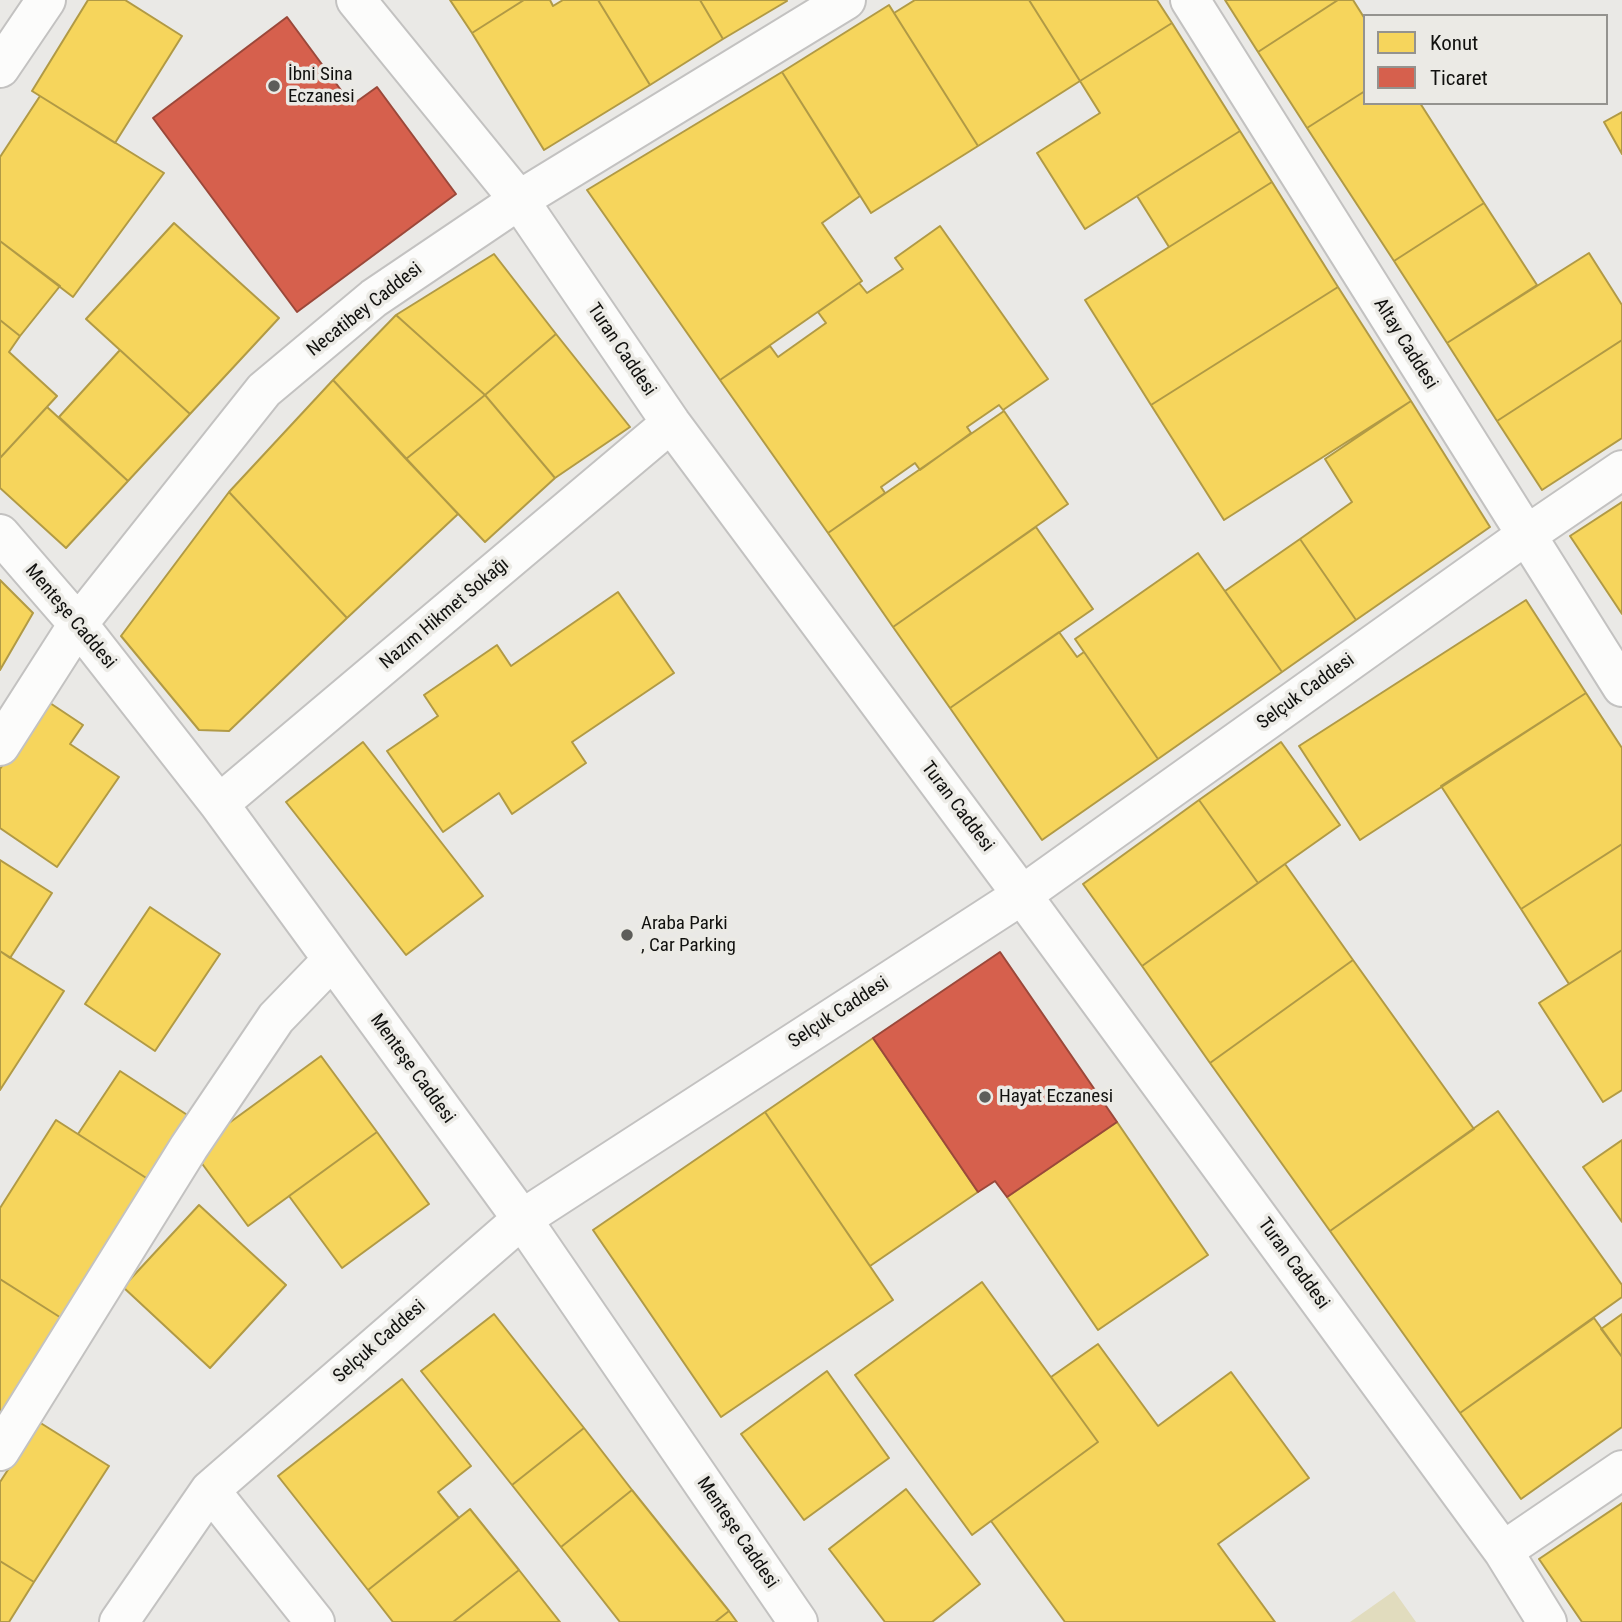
<!DOCTYPE html>
<html>
<head>
<meta charset="utf-8">
<style>
	body { margin:0 }
	#map { position:relative; width:1622px; height:1622px; overflow:hidden; background:#eae9e6; font-family:"Roboto Condensed",sans-serif }
	canvas { display:block }
	.legend { position:absolute; left:1363px; top:14px; width:245px; height:91px; box-sizing:border-box; background:#ebeae5; border:2px solid #94938f; margin:0; padding:9px 12px; list-style:none; font-size:21px; color:#11110f }
	.legend li { display:flex; align-items:center; gap:14px; height:35px }
	.legend b { width:35px; border:2px solid #94938f }
</style>
</head>
<body>
<div id="map">
<canvas width="1622" height="1622"></canvas>
<ul class="legend">
<li><b style="height:19px;background:#f6d55c"></b>Konut</li>
<li><b style="height:19px;background:#d6604d"></b>Ticaret</li>
</ul>
</div>
<script>
const c = document.querySelector('canvas').getContext('2d');
c.lineJoin = 'round';
function fillPath(path, color) {
  c.fillStyle = color;
  c.fill(path, 'evenodd');
}
function trace(path, color, width, dash) {
  c.strokeStyle = color;
  c.lineWidth = width;
  c.lineCap = dash ? 'butt' : 'round';
  c.setLineDash(dash || []);
  c.stroke(path);
}
function write(font, color, halo, rows, align = 'center') {
  c.font = font + ' "Roboto Condensed",sans-serif';
  c.lineWidth = 7;
  c.setLineDash([]);
  c.textBaseline = 'middle';
  c.strokeStyle = halo;
  c.fillStyle = color;
  for (const [text, x, y, turn = 0] of rows) {
    c.save();
    c.translate(x, y);
    c.rotate((+turn || 0) * Math.PI / 180);
    c.textAlign = isNaN(turn) ? turn : align;
    if (halo) c.strokeText(text, 0, 0);
    c.fillText(text, 0, 0);
    c.restore();
  }
}
const green = new Path2D(`
	M 1394,1591 L 1416,1622 L 1350,1622 Z`);
const homes = new Path2D(`
	M 88,0 L 125,0 L 182,36 L 115,143 L 32,91 Z
	M 450,0 L 524,0 L 472,33 Z
	M 524,0 L 550,0 L 553,6 L 563,0 L 598,0 L 650,85 L 544,150 L 472,33 Z
	M 598,0 L 700,0 L 723,39 L 650,85 Z
	M 700,0 L 786,0 L 787,1 L 723,39 Z
	M 915,0 L 1029,0 L 1080,81 L 978,146 L 894,13 Z
	M 1029,0 L 1157,0 L 1172,23 L 1080,81 Z
	M 1225,0 L 1338,0 L 1258,52 Z
	M 1338,0 L 1353,0 L 1365,19 L 1365,91 L 1307,128 L 1258,52 Z
	M 889,5 L 978,146 L 871,213 L 782,72 Z
	M 1172,23 L 1240,131 L 1085,229 L 1037,153 L 1100,113 L 1080,81 Z
	M 782,72 L 860,196 L 822,223 L 862,281 L 720,380 L 587,190 Z
	M 1365,91 L 1365,103 L 1420,103 L 1484,203 L 1394,261 L 1307,128 Z
	M 40,96 L 164,173 L 73,297 L 0,241 L 0,157 Z
	M 1622,112 L 1622,154 L 1604,122 Z
	M 1240,131 L 1272,182 L 1169,247 L 1137,196 Z
	M 1272,182 L 1338,287 L 1151,405 L 1085,300 Z
	M 1484,203 L 1537,285 L 1447,343 L 1394,261 Z
	M 174,223 L 279,318 L 190,414 L 86,319 Z
	M 940,226 L 1048,379 L 1003,410 L 999,405 L 967,427 L 971,433 L 920,470 L 915,463 L 881,487 L 885,493 L 828,533 L 720,380 L 770,346 L 778,357 L 826,323 L 818,312 L 859,283 L 867,293 L 903,269 L 895,258 Z
	M 0,241 L 60,286 L 20,336 L 0,320 Z
	M 1589,253 L 1622,305 L 1622,340 L 1497,421 L 1447,343 Z
	M 494,254 L 556,334 L 485,395 L 396,315 Z
	M 1338,287 L 1411,401 L 1224,520 L 1151,405 Z
	M 396,315 L 485,395 L 406,459 L 333,380 Z
	M 0,320 L 20,336 L 9,352 L 57,396 L 0,458 Z
	M 556,334 L 630,427 L 555,478 L 485,395 Z
	M 1622,340 L 1622,438 L 1542,490 L 1497,421 Z
	M 120,350 L 190,414 L 128,481 L 59,417 Z
	M 333,380 L 458,514 L 347,618 L 229,492 Z
	M 485,395 L 555,478 L 485,542 L 406,459 Z
	M 1411,401 L 1490,527 L 1356,620 L 1300,539 L 1352,502 L 1325,459 Z
	M 47,407 L 128,481 L 66,548 L 0,488 L 0,458 Z
	M 1004,411 L 1068,504 L 893,627 L 828,533 Z
	M 229,492 L 347,618 L 229,731 L 199,730 L 121,636 Z
	M 1622,502 L 1622,614 L 1570,536 Z
	M 1036,527 L 1093,609 L 950,708 L 893,627 Z
	M 1300,539 L 1356,620 L 1282,672 L 1225,591 Z
	M 1198,553 L 1282,672 L 1158,759 L 1075,639 Z
	M 0,580 L 33,613 L 0,670 Z
	M 618,592 L 674,673 L 572,742 L 586,763 L 512,814 L 499,793 L 443,832 L 387,751 L 438,716 L 424,695 L 497,645 L 511,666 Z
	M 1526,600 L 1586,693 L 1360,840 L 1299,746 Z
	M 1059,632 L 1077,657 L 1084,652 L 1158,759 L 1042,840 L 950,708 Z
	M 1586,693 L 1622,748 L 1622,844 L 1521,909 L 1441,786 Z
	M 47,701 L 83,725 L 70,744 L 119,777 L 57,867 L 0,828 L 0,769 Z
	M 363,742 L 483,896 L 406,955 L 286,802 Z
	M 1281,742 L 1340,825 L 1258,883 L 1199,800 Z
	M 1199,800 L 1258,883 L 1142,966 L 1083,884 Z
	M 1622,844 L 1622,950 L 1569,984 L 1521,909 Z
	M 0,860 L 52,893 L 10,958 L 0,951 Z
	M 1285,864 L 1353,960 L 1210,1063 L 1142,966 Z
	M 150,907 L 220,954 L 155,1051 L 85,1004 Z
	M 1622,950 L 1622,1090 L 1603,1102 L 1539,1003 Z
	M 0,951 L 64,991 L 0,1090 Z
	M 1353,960 L 1474,1129 L 1330,1231 L 1210,1063 Z
	M 873,1038 L 978,1192 L 870,1266 L 765,1112 Z
	M 321,1056 L 377,1132 L 248,1226 L 192,1150 Z
	M 120,1071 L 195,1120 L 154,1183 L 78,1134 Z
	M 1498,1111 L 1622,1285 L 1622,1297 L 1460,1413 L 1330,1231 Z
	M 765,1112 L 893,1300 L 721,1417 L 593,1230 Z
	M 56,1120 L 154,1183 L 66,1321 L 0,1279 L 0,1208 Z
	M 1117,1122 L 1208,1255 L 1098,1330 L 1007,1197 Z
	M 377,1132 L 429,1204 L 342,1268 L 289,1196 Z
	M 1622,1140 L 1622,1222 L 1583,1167 Z
	M 199,1205 L 286,1285 L 210,1368 L 123,1287 Z
	M 0,1279 L 66,1321 L 0,1424 Z
	M 982,1282 L 1098,1442 L 972,1535 L 855,1375 Z
	M 494,1314 L 584,1428 L 512,1485 L 421,1371 Z
	M 1622,1314 L 1622,1357 L 1601,1329 Z
	M 1594,1318 L 1622,1357 L 1622,1427 L 1521,1499 L 1460,1413 Z
	M 1098,1344 L 1158,1426 L 1231,1372 L 1309,1478 L 1218,1544 L 1275,1622 L 1065,1622 L 991,1521 L 1098,1442 L 1051,1377 Z
	M 827,1371 L 889,1458 L 804,1520 L 741,1434 Z
	M 402,1379 L 471,1466 L 438,1492 L 459,1518 L 368,1590 L 278,1476 Z
	M 39,1422 L 109,1466 L 34,1582 L 0,1561 L 0,1482 Z
	M 584,1428 L 632,1490 L 561,1547 L 512,1485 Z
	M 906,1489 L 980,1584 L 932,1622 L 885,1622 L 829,1549 Z
	M 632,1490 L 729,1611 L 715,1622 L 620,1622 L 561,1547 Z
	M 1622,1503 L 1622,1622 L 1582,1622 L 1539,1559 Z
	M 470,1509 L 519,1570 L 453,1622 L 393,1622 L 368,1590 Z
	M 0,1561 L 34,1582 L 9,1622 L 0,1622 Z
	M 519,1570 L 560,1622 L 453,1622 Z
	M 729,1611 L 737,1622 L 715,1622 Z`);
const shops = new Path2D(`
	M 287,17 L 352,105 L 377,87 L 456,194 L 297,312 L 153,118 Z
	M 1000,952 L 1117,1122 L 1007,1197 L 995,1181 L 978,1192 L 873,1038 Z`);
const minor = new Path2D(`
	M 356,0 L 519,200 L 671,423 L 1022,895 L 1503,1551 L 1547,1622
	M 1190,0 L 1622,687
	M 0,68 L 46,0
	M 0,534 L 78,624 L 219,804 L 522,1219 L 798,1622
	M 0,746 L 78,624 L 264,390 L 374,298 L 519,200 L 846,0
	M 219,804 L 671,423
	M 0,1451 L 189,1147 L 276,1018 L 332,960
	M 210,1490 L 315,1622
	M 1503,1551 L 1622,1470
	M 119,1622 L 210,1490 L 522,1219 L 1022,895 L 1525,536 L 1622,470`);
const markers = [
	[274,86,7,"#5d5d5a"],
	[627,935,7,"#5d5d5a"],
	[985,1097,7,"#5d5d5a"]
];
const poiNames = [
	["İbni Sina",288,75],
	["Eczanesi",288,97],
	["Araba Parki",641,924],
	[", Car Parking",641,946],
	["Hayat Eczanesi",999,1097]
];
const streetNames = [
	["Necatibey Caddesi",365,310,-38],
	["Altay Caddesi",1405,344,58],
	["Turan Caddesi",621,350,56],
	["Nazım Hikmet Sokağı",445,614,-40],
	["Menteşe Caddesi",70,617,50],
	["Selçuk Caddesi",1306,692,-36],
	["Turan Caddesi",957,807,53],
	["Selçuk Caddesi",839,1013,-33],
	["Menteşe Caddesi",412,1069,54],
	["Turan Caddesi",1293,1264,54],
	["Selçuk Caddesi",380,1342,-41],
	["Menteşe Caddesi",737,1533,56]
];
fillPath(green, '#e1dcbe');
fillPath(homes, '#f6d55c');
trace(homes, '#b19a45', 2);
fillPath(shops, '#d6604d');
trace(shops, '#9b483a', 2);
trace(minor, '#c3c2c1', 42);
trace(minor, '#fcfcfb', 38);
for (const [x, y, r, color] of markers) {
  const dot = new Path2D();
  dot.arc(x, y, r, 0, 2 * Math.PI);
  c.fillStyle = color;
  c.fill(dot);
  trace(dot, '#ebeae5', 2.5);
}
write('19px', '#11110f', '#ebeae5', poiNames, 'left');
write('19px', '#11110f', '#ebeae5', streetNames);
</script>
</body>
</html>
